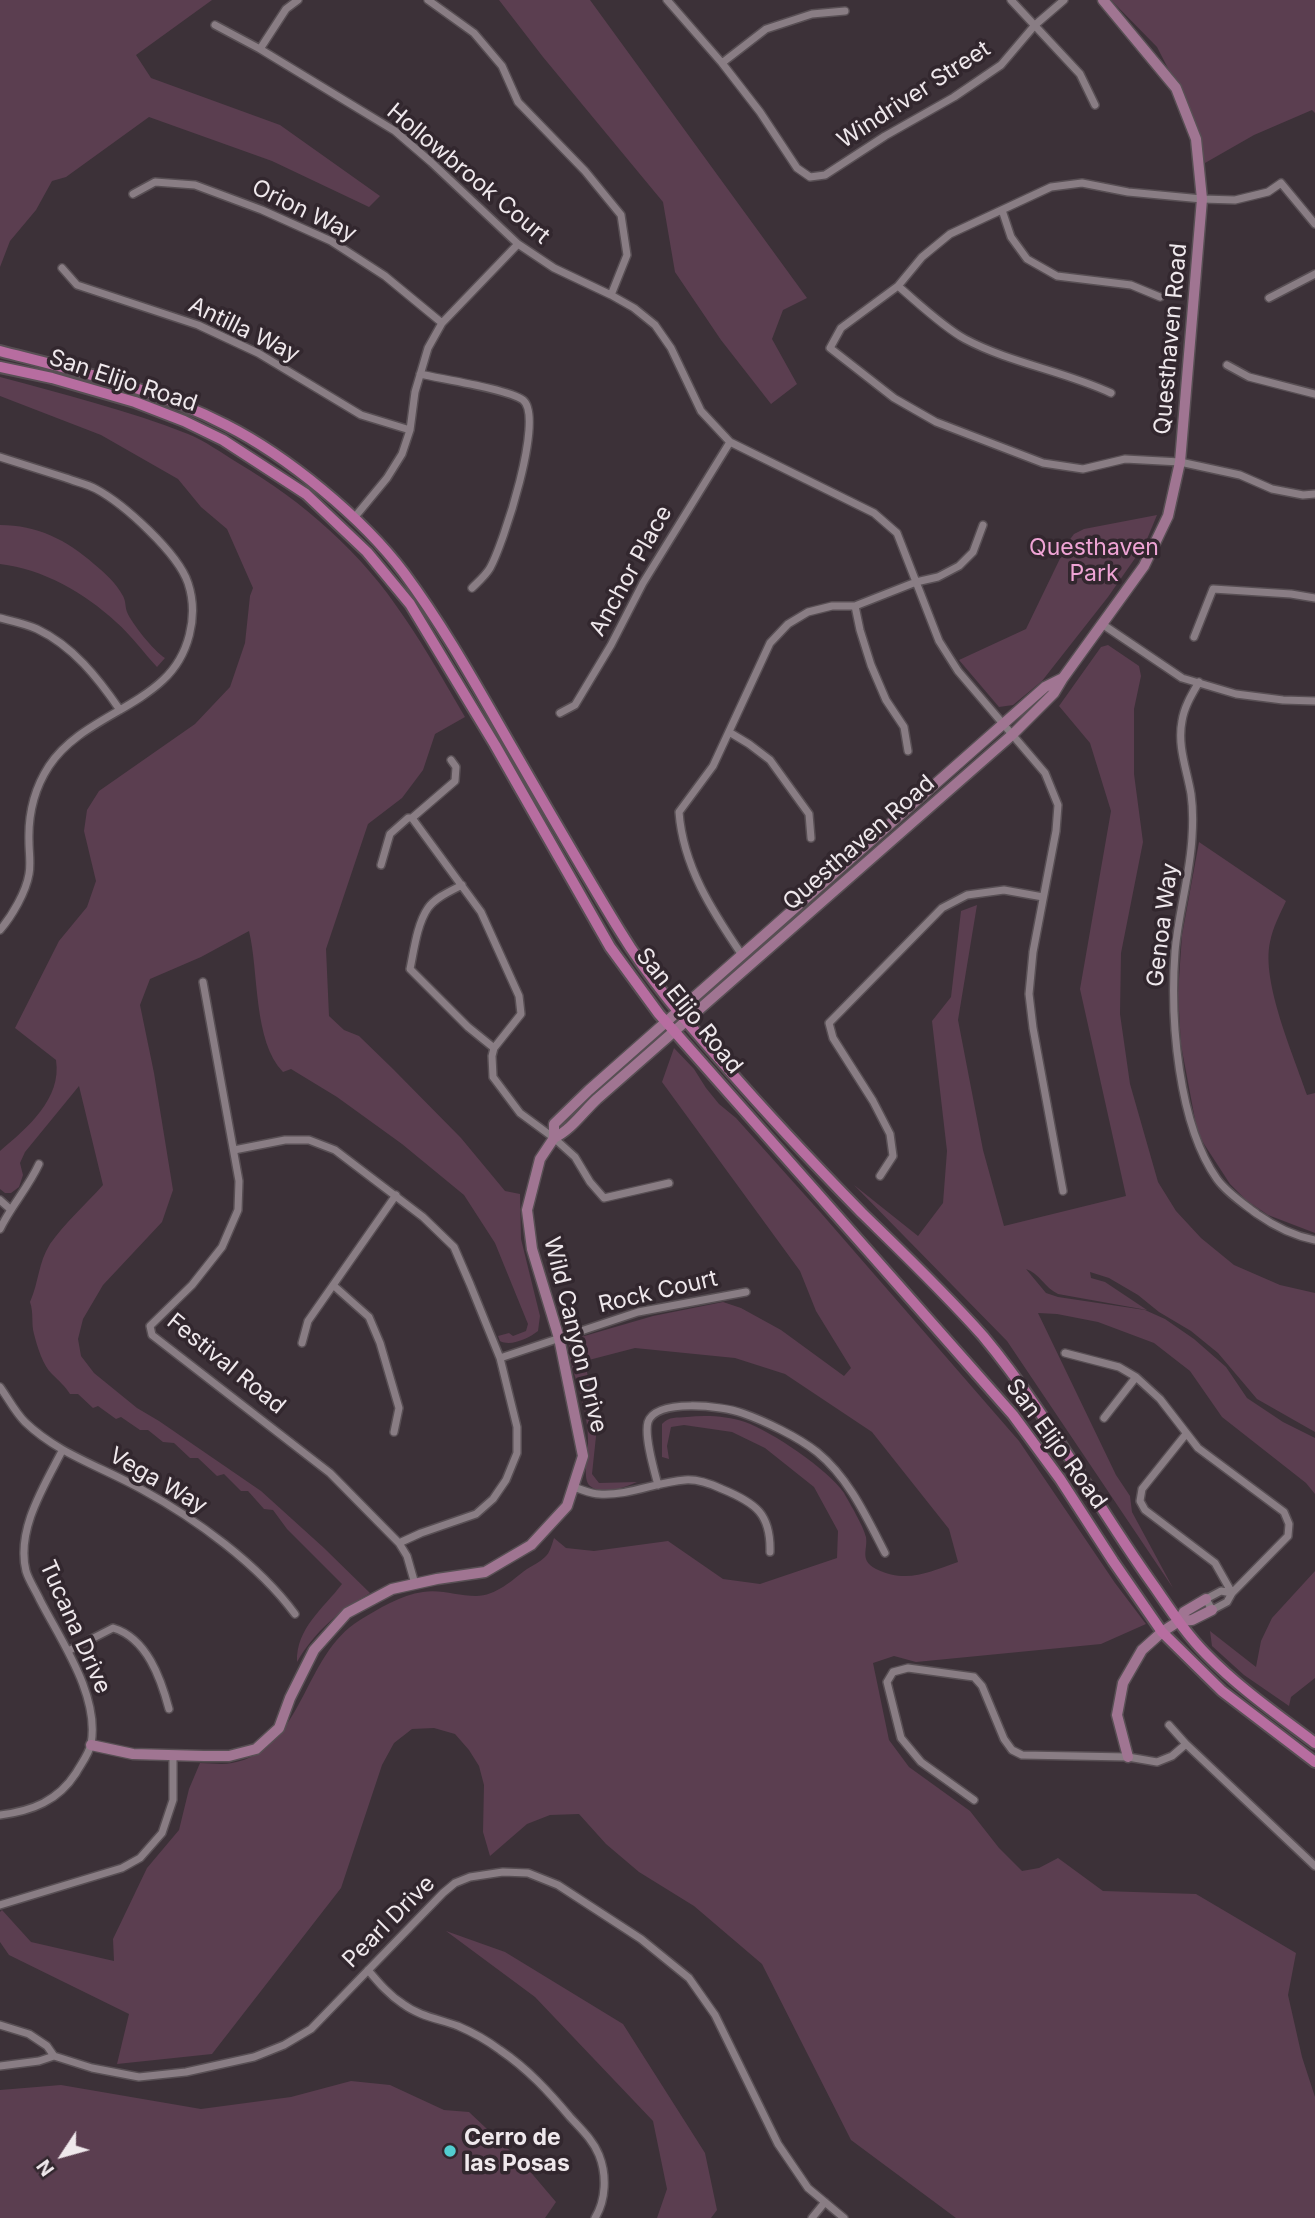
<!DOCTYPE html>
<html>
<head>
<meta charset="utf-8">
<style>
	body { margin:0 }
	#map { position:relative; width:1315px; height:2218px; overflow:hidden; background:#3c3138; font-family:Inter,sans-serif }
	canvas { display:block }
	.north { position:absolute; left:28px; top:2120px; width:70px; height:70px; -webkit-text-stroke:5px #32272e; paint-order:stroke; rotate:234deg; font-size:19px; font-weight:700; line-height:28px; text-align:center; color:#efe8ec }
	.north::after { content:''; display:block; margin:auto; width:24px; height:32px; background:#efe8ec; clip-path:polygon(50% 0,100% 100%,50% 72%,0 100%) }
</style>
</head>
<body>
<div id="map">
<canvas width="1315" height="2218"></canvas>
<div class="north">N</div>
</div>
<script>
const c = document.querySelector('canvas').getContext('2d');
c.lineJoin = 'round';
function fillPath(path, color) {
  c.fillStyle = color;
  c.fill(path, 'evenodd');
}
function trace(path, color, width, dash) {
  c.strokeStyle = color;
  c.lineWidth = width;
  c.lineCap = dash ? 'butt' : 'round';
  c.setLineDash(dash || []);
  c.stroke(path);
}
function write(font, color, halo, rows, align = 'center') {
  c.font = font + ' Inter,sans-serif';
  c.lineWidth = 7;
  c.setLineDash([]);
  c.textBaseline = 'middle';
  c.strokeStyle = halo;
  c.fillStyle = color;
  for (const [text, x, y, turn = 0] of rows) {
    c.save();
    c.translate(x, y);
    c.rotate((+turn || 0) * Math.PI / 180);
    c.textAlign = isNaN(turn) ? turn : align;
    if (halo) c.strokeText(text, 0, 0);
    c.fillText(text, 0, 0);
    c.restore();
  }
}
const green = new Path2D(`
	M 0,0 L 212,0 L 136,55 L 151,78 L 280,125 L 380,196 L 369,207 L 272,161 L 149,117 L 66,177 L 52,181 L 36,210 L 10,241 L 0,267 Z
	M 499,0 L 590,0 L 807,298 L 783,310 L 772,339 L 797,384 L 771,404 L 721,340 L 675,272 L 663,202 L 543,57 Z
	M 1111,0 L 1315,0 L 1315,113 L 1312,110 L 1254,135 L 1205,163 L 1189,109 L 1157,47 Z
	M 0,377 C 63,394 127,410 188,434 C 205,441 222,453 238,463 C 304,502 362,553 404,617 C 426,649 445,683 465,717 L 435,734 L 423,770 L 402,798 L 368,824 L 326,949 L 329,1016 L 344,1030 L 359,1036 L 393,1069 L 461,1138 L 505,1191 L 520,1194 L 521,1239 L 540,1316 L 538,1331 C 529,1338 511,1347 500,1341 L 498,1336 L 509,1333 L 513,1336 L 526,1331 L 528,1324 L 495,1243 L 464,1195 L 402,1144 L 337,1097 L 291,1069 L 283,1072 C 253,1041 259,972 249,931 L 201,957 L 150,979 L 140,1005 L 154,1073 L 173,1190 L 162,1222 L 103,1285 L 83,1319 L 78,1339 L 81,1356 L 94,1373 L 137,1408 L 159,1421 L 261,1491 L 324,1548 L 370,1593 C 339,1611 315,1631 297,1662 C 296,1628 323,1609 342,1584 L 287,1529 L 273,1510 L 264,1509 L 248,1491 L 241,1491 L 224,1474 L 217,1476 L 198,1458 L 190,1458 L 174,1443 L 163,1442 L 148,1430 L 140,1430 L 121,1417 L 116,1419 L 98,1406 L 93,1408 L 78,1394 L 70,1394 C 65,1386 59,1381 52,1374 C 43,1366 37,1346 34,1334 C 31,1323 34,1314 30,1302 C 39,1282 38,1263 50,1244 C 65,1223 86,1204 103,1185 L 79,1086 L 25,1152 L 20,1163 L 23,1175 L 19,1187 L 11,1193 L 5,1193 L 0,1189 L 0,1151 C 27,1128 62,1099 56,1060 L 15,1028 L 59,941 L 87,907 L 96,881 L 84,831 L 87,810 L 99,791 L 195,724 L 230,687 L 245,643 L 250,596 L 253,588 L 227,529 L 201,507 L 178,479 L 101,435 L 0,396 Z
	M 1157,515 L 1145,544 L 1108,597 L 1042,681 L 1013,705 L 999,707 L 959,660 L 1026,629 L 1068,542 L 1074,534 L 1084,529 Z
	M 0,525 C 37,525 67,540 94,564 C 105,573 116,583 123,596 C 126,601 125,607 127,612 C 132,624 154,651 165,658 L 157,667 C 143,652 131,635 116,622 C 85,593 43,569 0,564 Z
	M 1108,645 L 1139,666 L 1141,676 L 1134,709 L 1134,774 L 1143,842 L 1121,953 L 1120,1014 L 1130,1084 L 1158,1182 L 1176,1211 L 1201,1238 L 1234,1265 L 1280,1285 L 1315,1293 L 1315,1432 L 1257,1399 L 1218,1353 L 1191,1331 L 1159,1312 L 1138,1295 L 1109,1278 L 1090,1272 L 1091,1278 L 1105,1282 L 1147,1310 L 1058,1294 C 1045,1288 1039,1273 1026,1269 L 1046,1293 L 1058,1297 L 1145,1310 L 1165,1319 L 1194,1339 L 1226,1367 L 1247,1398 L 1283,1422 L 1315,1438 L 1315,1494 L 1306,1483 L 1222,1417 L 1190,1371 L 1154,1343 L 1098,1322 L 1057,1314 L 1038,1313 L 1116,1475 L 1130,1496 L 1132,1512 L 1173,1588 L 1007,1341 L 854,1185 L 918,1236 L 943,1203 L 947,1151 L 932,1021 L 951,997 L 961,911 L 977,905 L 958,1020 L 983,1150 L 1004,1226 L 1126,1196 L 1080,989 L 1111,811 L 1090,743 L 1059,706 L 1101,647 Z
	M 1199,842 L 1286,901 C 1280,914 1273,927 1270,942 C 1261,982 1294,1056 1307,1095 L 1315,1093 L 1315,1233 L 1268,1215 L 1246,1200 L 1230,1184 L 1204,1144 L 1197,1130 L 1181,1045 L 1178,993 L 1182,935 Z
	M 674,1048 L 694,1069 L 706,1088 L 719,1104 L 736,1118 L 821,1213 L 1019,1441 L 1115,1583 L 1146,1624 L 1101,1644 L 916,1662 L 894,1656 L 873,1663 L 889,1740 L 909,1767 L 970,1811 L 999,1848 L 1022,1871 L 1039,1868 L 1058,1858 L 1103,1891 L 1196,1894 L 1296,1953 L 1288,1995 L 1302,2057 L 1315,2097 L 1315,2218 L 956,2218 L 851,2140 L 762,1964 L 694,1906 L 639,1872 L 606,1844 L 579,1814 L 550,1815 L 527,1824 L 490,1856 L 483,1832 L 484,1785 L 479,1766 L 469,1750 L 455,1734 L 434,1728 L 412,1729 L 394,1743 L 382,1765 L 341,1888 L 212,2054 L 117,2064 L 129,2014 L 9,1955 L 0,1942 L 0,1912 L 2,1910 L 31,1942 L 114,1961 L 113,1939 L 147,1868 L 179,1830 L 189,1789 L 200,1763 C 210,1763 222,1765 232,1763 C 304,1750 302,1655 360,1620 C 378,1609 401,1595 423,1592 C 441,1589 458,1596 476,1596 C 496,1596 512,1580 527,1569 C 533,1565 540,1562 545,1557 C 550,1553 552,1544 554,1538 L 566,1548 L 594,1551 L 668,1541 L 723,1579 L 760,1584 L 837,1558 L 838,1531 L 814,1487 L 765,1448 L 732,1432 L 684,1425 L 671,1427 L 667,1446 L 669,1459 L 662,1457 L 662,1424 C 669,1416 677,1418 687,1417 C 706,1415 727,1416 745,1422 C 771,1431 829,1470 844,1493 C 850,1504 863,1525 866,1537 C 868,1550 859,1560 876,1569 C 907,1584 929,1572 958,1562 L 949,1529 L 872,1432 L 785,1374 L 735,1358 L 635,1348 L 585,1361 L 597,1427 L 592,1474 L 599,1483 L 637,1482 C 626,1487 601,1496 590,1486 C 582,1479 588,1455 588,1444 C 589,1413 576,1382 568,1353 L 569,1346 L 574,1339 L 653,1316 L 723,1302 L 741,1308 L 781,1330 L 844,1376 L 851,1368 L 816,1311 L 800,1271 L 662,1082 Z
	M 1315,1571 L 1315,1678 L 1291,1697 L 1289,1706 L 1244,1675 L 1212,1646 L 1210,1631 L 1256,1667 L 1261,1641 L 1272,1618 Z
	M 446,1931 L 505,1952 L 623,2024 L 705,2153 L 717,2210 L 711,2218 L 657,2218 L 667,2189 L 653,2121 L 535,1997 Z
	M 351,2081 L 390,2085 L 444,2110 L 469,2112 L 522,2162 L 556,2202 L 545,2218 L 0,2218 L 0,2090 L 61,2085 L 201,2109 L 291,2097 Z`);
const street = new Path2D(`
	M 428,0 L 474,33 L 502,66 L 518,102 L 585,171 L 621,215 L 627,255 L 611,295
	M 667,0 L 722,63 L 760,112 L 797,168 L 810,177 L 825,175 L 885,136 L 954,97 L 1001,65 L 1035,25 L 1064,0
	M 1011,0 L 1080,74 L 1095,105
	M 215,25 L 260,49 L 395,131 L 431,162 L 518,244 L 554,268 L 611,295 L 634,308 L 655,325 L 671,348 L 701,411 L 730,442 L 874,513 L 897,533 L 939,641 L 958,671 L 1045,773 L 1058,805 L 1056,831 L 1033,952 L 1029,994 L 1033,1028 L 1063,1191
	M 260,49 L 286,9 L 298,0
	M 722,63 L 766,29 L 812,14 L 845,11
	M 133,194 L 155,182 L 195,185 L 262,210 L 331,241 L 385,276 L 442,323
	M 1002,210 L 1011,237 L 1027,259 L 1057,276 L 1131,285 L 1160,297
	M 1315,224 L 1281,183 L 1268,192 L 1235,200 L 1202,199 L 1128,192 L 1082,183 L 1051,187 L 950,234 L 922,257 L 898,286 L 841,328 L 830,348 L 894,398 L 936,422 L 1043,463 L 1083,469 L 1125,459 L 1180,462 L 1240,475 L 1272,489 L 1303,495 L 1315,494
	M 62,268 L 77,285 L 198,325 L 258,353 L 361,415 L 410,430
	M 898,286 C 917,302 943,327 965,339 C 1010,363 1064,371 1111,393
	M 1269,298 L 1315,274
	M 1227,365 L 1249,377 L 1315,394
	M 420,374 C 441,379 508,389 523,400 C 545,417 503,545 490,568 C 486,575 478,582 472,588
	M 0,457 C 22,464 44,471 66,478 C 76,482 87,484 96,489 C 124,504 178,553 188,583 C 199,616 189,656 163,680 C 129,712 76,725 49,766 C 34,789 28,814 29,842 C 29,852 31,864 29,874 C 26,892 12,916 0,930
	M 354,518 L 387,478 L 402,454 L 410,430 L 415,392 L 428,348 L 442,323 L 518,244
	M 855,606 L 860,630 L 871,665 L 886,700 L 904,727 L 908,751
	M 0,618 C 12,621 26,624 37,629 C 73,646 98,678 120,710
	M 1102,624 L 1182,678 L 1236,694 L 1283,700 L 1315,701
	M 1194,637 L 1213,589 L 1291,594 L 1315,598
	M 1199,682 C 1192,694 1184,707 1182,721 C 1177,746 1187,770 1191,794 C 1193,808 1193,822 1192,837 C 1190,876 1178,914 1175,952 C 1170,1019 1178,1124 1217,1179 C 1227,1193 1244,1204 1257,1214 C 1274,1226 1294,1236 1315,1240
	M 560,713 L 575,705 L 611,645 L 643,583 L 730,442
	M 729,732 L 749,744 L 770,760 L 809,814 L 811,838
	M 412,818 L 481,912 L 519,996 L 521,1014 L 494,1048 L 492,1056 L 493,1077 L 520,1113 L 554,1138 L 575,1157 L 590,1182 L 604,1198 L 669,1183
	M 381,865 L 390,834 L 408,818 L 412,818 L 455,781 L 456,767 L 451,760
	M 462,885 C 451,891 436,897 428,908 C 417,924 414,950 410,969 L 468,1027 L 494,1048
	M 742,955 C 712,911 683,866 679,812 L 713,766 L 770,643 L 788,624 L 808,612 L 832,606 L 855,606 L 916,582 L 938,577 L 959,566 L 973,552 L 983,525
	M 203,982 L 239,1181 L 238,1210 L 222,1247 L 192,1285 L 150,1326 L 152,1335 L 330,1473 L 399,1543 L 407,1556 L 415,1584
	M 234,1150 L 285,1140 L 309,1140 L 335,1150 L 423,1217 L 454,1247 L 470,1284 L 500,1358 L 517,1427 L 517,1453 L 506,1480 L 493,1499 L 476,1514 L 421,1533 L 399,1543
	M 880,1176 L 893,1156 L 890,1134 L 873,1101 L 833,1038 L 829,1023 L 942,908 L 967,895 L 1004,890 L 1043,897
	M 0,1200 L 10,1209
	M 0,1229 C 11,1206 28,1188 39,1164
	M 333,1285 L 369,1317 L 380,1343 L 399,1408 L 394,1432
	M 302,1343 L 308,1321 L 396,1195
	M 1065,1353 L 1119,1367 L 1136,1377 L 1160,1399 L 1198,1448 L 1284,1512 L 1289,1524 L 1288,1536 L 1232,1593 L 1227,1602 L 1212,1610 L 1206,1599 L 1221,1591 L 1232,1593
	M 500,1358 L 638,1312 L 746,1292
	M 0,1387 C 8,1398 15,1412 25,1422 C 58,1454 102,1467 141,1489 C 196,1519 258,1564 295,1614
	M 1104,1418 L 1136,1377
	M 1186,1434 L 1142,1489 L 1140,1501 L 1145,1510 L 1215,1563 L 1232,1593
	M 658,1485 C 654,1470 644,1436 648,1422 C 656,1398 723,1406 742,1413 C 765,1421 798,1437 817,1452 C 849,1478 867,1518 885,1553
	M 573,1487 C 581,1489 591,1494 599,1494 C 629,1496 656,1482 685,1480 C 697,1479 711,1484 722,1489 C 756,1503 771,1514 770,1552
	M 68,1651 L 113,1628 C 147,1638 161,1679 169,1709
	M 1169,1725 L 1186,1744 L 1315,1866
	M 974,1800 L 921,1762 L 901,1738 L 887,1682 L 893,1672 L 908,1668 L 974,1677 L 982,1686 L 1004,1739 L 1012,1750 L 1022,1755 L 1128,1757 L 1157,1762 L 1172,1756 L 1186,1744
	M 0,1815 C 32,1811 58,1801 76,1773 C 81,1764 89,1754 91,1744 C 100,1696 61,1641 40,1600 C 36,1591 29,1581 26,1571 C 16,1530 44,1486 62,1451
	M 0,1905 L 122,1868 L 140,1858 L 162,1833 L 173,1800 L 173,1755
	M 368,1970 C 379,1983 389,1995 403,2004 C 419,2016 439,2019 458,2026 C 472,2032 488,2041 500,2050 C 528,2069 549,2092 570,2117 C 581,2129 593,2140 599,2155 C 607,2175 606,2200 595,2218
	M 0,2025 L 29,2034 L 47,2046 L 54,2056 L 92,2068 L 139,2077 L 186,2072 L 254,2057 L 284,2045 L 311,2029 L 443,1893 L 455,1883 L 470,1877 L 503,1872 L 528,1873 L 558,1885 L 641,1939 L 689,1978 L 715,2015 L 778,2144 L 808,2188 L 844,2218
	M 0,2066 L 39,2061 L 54,2056
	M 812,2218 L 825,2202`);
const secondary = new Path2D(`
	M 554,1138 C 571,1130 583,1112 597,1099 L 1013,734 L 1054,693 L 1063,678 L 1144,566 L 1168,516 L 1180,462 L 1202,199 L 1196,139 L 1176,88 L 1103,0
	M 1179,1621 L 1184,1612 L 1206,1599
	M 91,1745 L 133,1754 L 204,1756 L 229,1756 L 256,1749 L 279,1728 L 290,1698 L 314,1650 L 347,1613 L 392,1589 L 437,1579 L 485,1572 L 531,1545 L 567,1506 L 583,1456 L 559,1338 L 532,1249 L 527,1210 L 540,1159 L 554,1138 L 554,1124 L 589,1090 L 1045,687 L 1063,678
	M 1128,1757 L 1117,1715 L 1123,1683 L 1142,1650 L 1162,1632 L 1179,1621 L 1192,1620 L 1212,1610`);
const primary = new Path2D(`
	M 0,351 C 78,371 154,388 226,425 C 287,456 362,517 404,573 C 444,627 476,685 510,744 C 546,806 582,869 620,931 C 649,979 685,1020 722,1062 C 767,1114 814,1164 862,1213 C 903,1253 945,1293 983,1336 C 1048,1414 1095,1504 1154,1586 C 1170,1609 1186,1634 1206,1654 C 1239,1688 1278,1715 1315,1743
	M 0,367 L 52,378 L 135,402 L 184,421 L 223,440 L 306,494 L 367,552 L 410,604 L 495,745 L 610,947 L 659,1014 L 1013,1415 L 1060,1479 L 1113,1561 L 1162,1632 L 1222,1691 L 1315,1762`);
const markers = [
	[450,2151,7,"#52cdd0"]
];
const streetNames = [
	["Windriver Street",914,95,-33],
	["Hollowbrook Court",468,174,40],
	["Orion Way",304,211,26],
	["Antilla Way",244,330,26],
	["Questhaven Road",1171,339,-85],
	["San Elijo Road",123,381,18],
	["Anchor Place",631,571,-61],
	["Questhaven Road",859,843,-41],
	["Genoa Way",1163,925,-83],
	["San Elijo Road",689,1011,51],
	["Rock Court",658,1292,-13],
	["Wild Canyon Drive",575,1335,76],
	["Festival Road",226,1364,39],
	["San Elijo Road",1056,1444,54],
	["Vega Way",158,1481,30],
	["Tucana Drive",75,1627,66],
	["Pearl Drive",389,1922,-45]
];
const parkNames = [
	["Questhaven",1094,548],
	["Park",1094,574]
];
const poiNames = [
	["Cerro de",464,2138],
	["las Posas",464,2164]
];
fillPath(green, '#5b3e50');
trace(street, '#584f54', 10);
trace(secondary, '#584f54', 13);
trace(primary, '#584f54', 14);
trace(street, '#897d84', 7);
trace(secondary, '#a07592', 10);
trace(primary, '#b76da0', 10);
for (const [x, y, r, color] of markers) {
  const dot = new Path2D();
  dot.arc(x, y, r, 0, 2 * Math.PI);
  c.fillStyle = color;
  c.fill(dot);
  trace(dot, '#32272e', 2.5);
}
write('23px', '#efe8ec', '#32272e', streetNames);
write('23px', '#efa4d5', '#32272e', parkNames);
write('bold 23px', '#efe8ec', '#32272e', poiNames, 'left');
</script>
</body>
</html>
